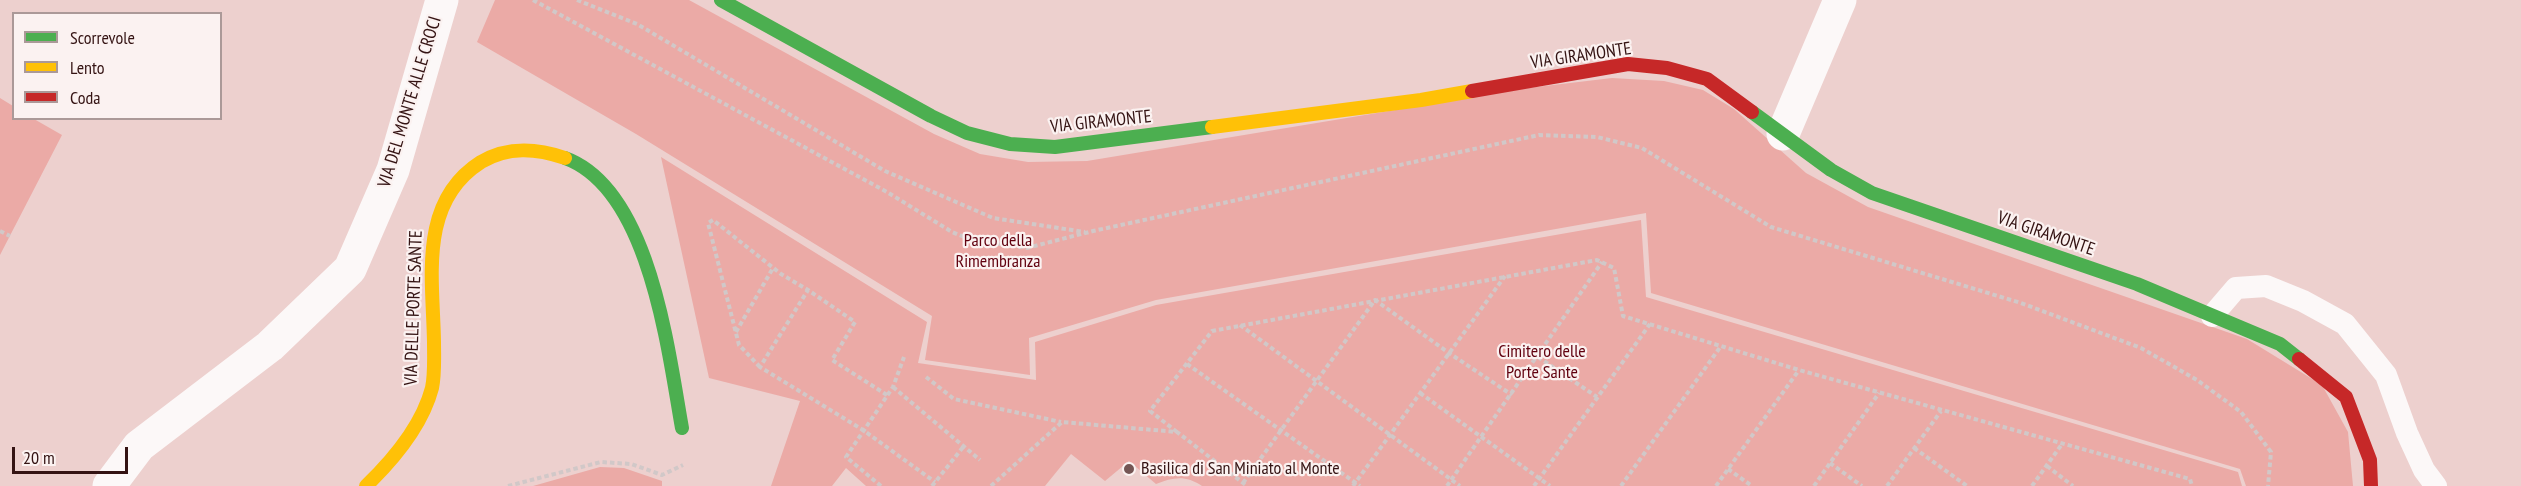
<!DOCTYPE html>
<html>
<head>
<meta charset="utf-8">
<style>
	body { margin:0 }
	#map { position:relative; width:2521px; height:486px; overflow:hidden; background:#edd0ce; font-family:"PT Sans Narrow",sans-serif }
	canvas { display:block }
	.legend { position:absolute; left:12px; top:12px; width:210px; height:108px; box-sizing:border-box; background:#fbf2f1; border:2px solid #ab9998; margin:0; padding:8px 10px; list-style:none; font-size:18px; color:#341313 }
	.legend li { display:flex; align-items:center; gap:12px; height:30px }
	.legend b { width:30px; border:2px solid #ab9998 }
	.scale { position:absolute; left:12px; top:447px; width:116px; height:27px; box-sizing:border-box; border:3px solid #341313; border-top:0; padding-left:8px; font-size:18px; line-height:21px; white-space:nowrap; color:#341313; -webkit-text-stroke:4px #fbf2f1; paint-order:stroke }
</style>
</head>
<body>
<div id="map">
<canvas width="2521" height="486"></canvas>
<ul class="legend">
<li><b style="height:8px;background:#4caf50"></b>Scorrevole</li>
<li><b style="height:8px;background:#ffc107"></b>Lento</li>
<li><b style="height:8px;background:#c62828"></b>Coda</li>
</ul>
<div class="scale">20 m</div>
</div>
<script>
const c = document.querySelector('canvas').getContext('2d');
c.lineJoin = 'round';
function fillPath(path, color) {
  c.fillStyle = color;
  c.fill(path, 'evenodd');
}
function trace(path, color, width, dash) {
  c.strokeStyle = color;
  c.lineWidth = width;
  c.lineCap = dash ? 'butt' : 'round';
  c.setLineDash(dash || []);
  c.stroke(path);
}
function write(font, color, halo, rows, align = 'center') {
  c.font = font + ' "PT Sans Narrow",sans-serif';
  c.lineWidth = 4.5;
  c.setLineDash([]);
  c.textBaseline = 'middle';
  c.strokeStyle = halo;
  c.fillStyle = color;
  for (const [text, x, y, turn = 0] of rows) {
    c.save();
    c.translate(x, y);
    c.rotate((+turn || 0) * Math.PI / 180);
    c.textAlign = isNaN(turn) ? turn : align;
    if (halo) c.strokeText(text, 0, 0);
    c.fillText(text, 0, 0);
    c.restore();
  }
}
const green = new Path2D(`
	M 495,0 L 689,0 L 934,134 L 980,154 L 1028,162 L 1087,161 L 1528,88 L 1612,78 L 1664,81 L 1703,90 L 1734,109 L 1806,173 L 1868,207 L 2247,339 L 2322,385 L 2348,432 L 2353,486 L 2246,486 L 2240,469 L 1651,293 L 1646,213 L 1156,300 L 1029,338 L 1030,375 L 925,360 L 932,316 L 636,134 L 477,42 Z
	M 0,98 L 13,106 L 14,118 L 34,119 L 62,135 L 0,255 Z
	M 661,157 L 927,322 L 918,363 L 1036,380 L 1035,342 L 1156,305 L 1641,220 L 1646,297 L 2238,472 L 2242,486 L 1202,486 C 1186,475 1173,477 1156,484 L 1129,461 L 1105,481 L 1071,454 L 1045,486 L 866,486 L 846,468 L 832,486 L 771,486 L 800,401 L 709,378 Z
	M 600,467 L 624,468 L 662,481 L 662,486 L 533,486 Z`);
const path = new Path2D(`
	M 533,0 L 887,192 L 952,232 L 969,239 L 1027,248 L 1093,231 L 1539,135 L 1597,137 L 1642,148 L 1771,227 L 2021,303 L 2141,348 L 2197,380 L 2241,412 L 2271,452 L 2268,486
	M 577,0 L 637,24 L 885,171 L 993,218 L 1085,232
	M 0,231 L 10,236
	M 1240,325 L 1460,486
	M 736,332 L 773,268
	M 1538,357 L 1597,397
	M 1187,364 L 1360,486
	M 760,367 L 739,345 L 708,223 L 713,220 L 781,274 L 808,290
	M 926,377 L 954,399 L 1061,422
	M 893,387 L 980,460
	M 1420,393 L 1550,486
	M 887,395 L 832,360 L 855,322 L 808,290 L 760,367 L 863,430 L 935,482
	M 1177,432 L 1150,411 L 1212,331 L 1597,260 L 1614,268 L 1623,316 L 1799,370 L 2190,479 L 2192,486
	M 1914,448 L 1967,486
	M 1830,463 L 1862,486
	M 2047,466 L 2073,486
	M 1728,469 L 1752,486
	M 1243,483 L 1375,300 L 1449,353 L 1512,395
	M 508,486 L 601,462 L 631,464 L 662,475 L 683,465
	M 881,486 L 846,457 L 893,387 L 904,357
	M 932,486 L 964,446
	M 991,486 L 1062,422 L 1177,432 L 1247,486
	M 1353,486 L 1505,276
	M 1447,486 L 1602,262
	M 1534,486 L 1650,324
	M 1621,486 L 1721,346
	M 1716,486 L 1799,370
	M 1814,486 L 1879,393
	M 1887,486 L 1941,411
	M 2032,486 L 2062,444`);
const lane = new Path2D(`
	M 2212,316 L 2236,288 L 2266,286 L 2303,301 L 2345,324 L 2386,375 L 2407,433 L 2424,470 L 2436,486`);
const street = new Path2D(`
	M 1783,134 L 1840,0
	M 109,486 L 139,446 L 270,346 L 350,269 L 393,170 L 442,0`);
const fast = new Path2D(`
	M 721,0 L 931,116 L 967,133 L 1010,144 L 1055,147 L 1212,127
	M 1752,112 L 1831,170 L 1872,193 L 2137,284 L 2280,344 L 2299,359
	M 565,158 C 650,189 668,350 682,428`);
const slow = new Path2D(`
	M 1212,127 L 1421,100 L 1472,91
	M 366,486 C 393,460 422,426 432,388 C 435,374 434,357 434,342 C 433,278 418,202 481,162 C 508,146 536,148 565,158`);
const jam = new Path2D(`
	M 1472,91 L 1628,64 L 1667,68 L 1707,79 L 1752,112
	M 2299,359 L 2346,397 L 2370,460 L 2371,486`);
const markers = [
	[1129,469,6,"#755554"]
];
const streetNames = [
	["VIA GIRAMONTE",1581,56,-8],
	["VIA DEL MONTE ALLE CROCI",410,102,-73],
	["VIA GIRAMONTE",1101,122,-6],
	["VIA GIRAMONTE",2046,234,19],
	["VIA DELLE PORTE SANTE",414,308,-88]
];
const parkNames = [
	["Parco della",998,241],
	["Rimembranza",998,262],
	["Cimitero delle",1542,352],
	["Porte Sante",1542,373]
];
const poiNames = [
	["Basilica di San Miniato al Monte",1141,469]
];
fillPath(green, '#ebaaa6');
trace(path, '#d1c8c8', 4, [4.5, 3]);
trace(lane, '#fcf8f8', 22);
trace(street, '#fcf8f8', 33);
trace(fast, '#4caf50', 14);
trace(slow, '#ffc107', 14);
trace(jam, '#c62828', 14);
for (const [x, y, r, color] of markers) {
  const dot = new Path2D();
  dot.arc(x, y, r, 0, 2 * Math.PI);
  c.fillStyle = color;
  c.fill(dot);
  trace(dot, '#fbf2f1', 2);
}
write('18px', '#341313', '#fbf2f1', streetNames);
write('18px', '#61010f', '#fbf2f1', parkNames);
write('18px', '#341313', '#fbf2f1', poiNames, 'left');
</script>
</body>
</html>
